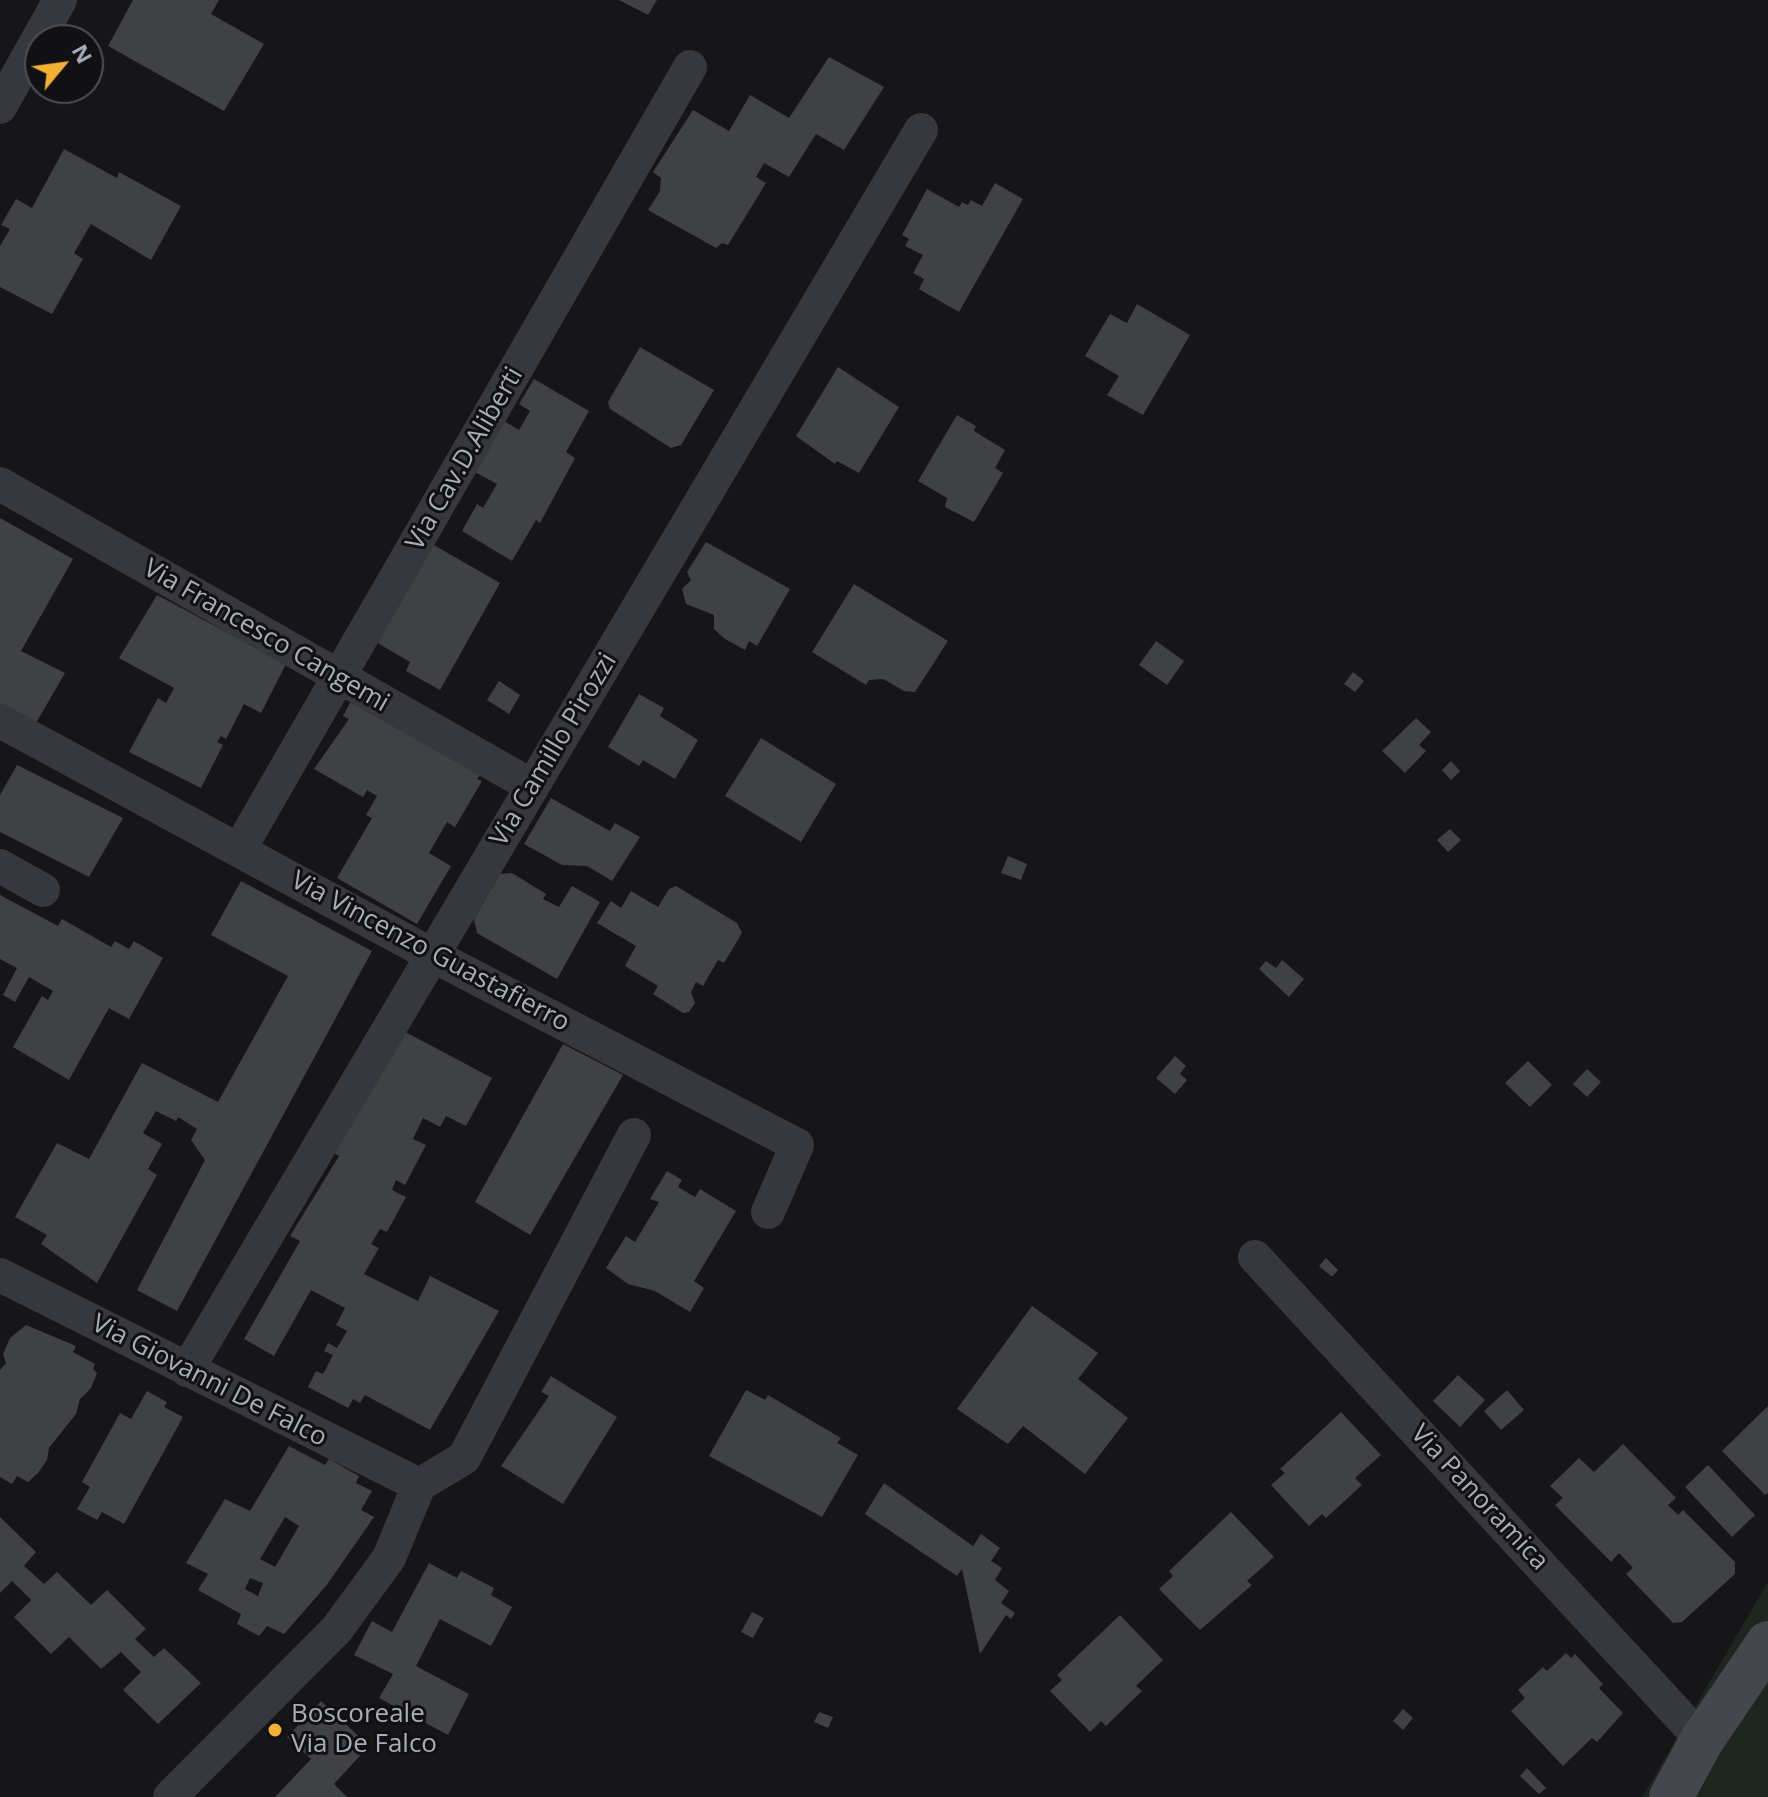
<!DOCTYPE html>
<html>
<head>
<meta charset="utf-8">
<style>
	body { margin:0 }
	#map { position:relative; width:1768px; height:1797px; overflow:hidden; background:#161618; font-family:"Open Sans",sans-serif }
	canvas { display:block }
	.north { position:absolute; left:24px; top:24px; width:80px; height:80px; box-sizing:border-box; background:#111113; border:2px solid #4d4f55; border-radius:50%; rotate:61deg; font-size:22px; font-weight:700; line-height:32px; text-align:center; color:#a8adb8 }
	.north::after { content:''; display:block; margin:auto; width:28px; height:36px; background:#f2b134; clip-path:polygon(50% 0,100% 100%,50% 72%,0 100%) }
</style>
</head>
<body>
<div id="map">
<canvas width="1768" height="1797"></canvas>
<div class="north">N</div>
</div>
<script>
const c = document.querySelector('canvas').getContext('2d');
c.lineJoin = 'round';
function fillPath(path, color) {
  c.fillStyle = color;
  c.fill(path, 'evenodd');
}
function trace(path, color, width, dash) {
  c.strokeStyle = color;
  c.lineWidth = width;
  c.lineCap = dash ? 'butt' : 'round';
  c.setLineDash(dash || []);
  c.stroke(path);
}
function write(font, color, halo, rows, align = 'center') {
  c.font = font + ' "Open Sans",sans-serif';
  c.lineWidth = 6;
  c.setLineDash([]);
  c.textBaseline = 'middle';
  c.strokeStyle = halo;
  c.fillStyle = color;
  for (const [text, x, y, turn = 0] of rows) {
    c.save();
    c.translate(x, y);
    c.rotate((+turn || 0) * Math.PI / 180);
    c.textAlign = isNaN(turn) ? turn : align;
    if (halo) c.strokeText(text, 0, 0);
    c.fillText(text, 0, 0);
    c.restore();
  }
}
const green = new Path2D(`
	M 1768,1582 L 1768,1797 L 1642,1797 Z`);
const building = new Path2D(`
	M 133,0 L 219,0 L 211,14 L 264,44 L 224,111 L 108,46 Z
	M 619,0 L 657,0 L 648,15 Z
	M 829,57 L 884,87 L 844,150 L 816,134 L 789,177 L 764,163 L 756,177 L 766,183 L 728,245 L 722,243 L 716,248 L 648,210 L 660,191 L 661,178 L 653,172 L 693,110 L 729,131 L 750,95 L 789,118 Z
	M 64,149 L 117,178 L 119,172 L 181,206 L 151,260 L 91,224 L 74,253 L 83,259 L 52,314 L 0,287 L 0,246 L 10,229 L 1,225 L 16,199 L 32,208 Z
	M 995,183 L 1023,199 L 959,312 L 919,289 L 924,279 L 913,273 L 923,255 L 905,246 L 909,239 L 902,235 L 927,189 L 959,207 L 962,202 L 968,205 L 971,200 L 982,206 Z
	M 1137,304 L 1190,335 L 1143,415 L 1107,395 L 1119,376 L 1085,356 L 1110,314 L 1127,323 Z
	M 640,347 L 714,390 L 681,445 L 671,448 L 610,409 L 608,402 Z
	M 838,367 L 899,407 L 859,473 L 837,461 L 835,464 L 796,436 Z
	M 534,379 L 589,411 L 566,452 L 575,458 L 540,523 L 536,520 L 512,561 L 462,531 L 477,504 L 483,508 L 497,484 L 469,469 L 499,418 L 519,430 L 530,411 L 519,404 Z
	M 957,415 L 976,426 L 974,431 L 1005,450 L 995,468 L 1003,473 L 974,522 L 945,507 L 947,498 L 918,481 Z
	M 0,518 L 73,559 L 21,651 L 65,673 L 32,730 L 0,715 Z
	M 706,542 L 790,589 L 757,646 L 749,641 L 745,650 L 725,639 L 714,629 L 714,615 L 686,604 L 682,589 L 691,580 L 687,572 Z
	M 432,544 L 500,583 L 440,690 L 406,671 L 410,662 L 376,642 Z
	M 854,584 L 948,641 L 915,692 L 904,691 L 883,679 L 869,680 L 866,685 L 812,652 Z
	M 157,595 L 286,664 L 261,713 L 244,704 L 226,739 L 221,736 L 217,742 L 223,745 L 201,788 L 129,752 L 158,698 L 166,703 L 174,688 L 119,658 Z
	M 1156,641 L 1184,661 L 1167,685 L 1139,665 Z
	M 1353,672 L 1364,681 L 1355,692 L 1344,684 Z
	M 499,681 L 520,695 L 509,714 L 487,700 Z
	M 639,694 L 664,708 L 660,716 L 698,740 L 675,779 L 643,760 L 639,766 L 608,747 Z
	M 351,701 L 480,775 L 477,779 L 482,781 L 455,827 L 447,822 L 429,853 L 451,866 L 417,924 L 337,878 L 372,818 L 366,815 L 377,796 L 367,790 L 363,797 L 314,769 L 349,719 L 343,716 Z
	M 1416,718 L 1431,732 L 1419,745 L 1426,751 L 1405,773 L 1382,751 Z
	M 761,738 L 836,784 L 801,842 L 725,796 Z
	M 1451,761 L 1460,771 L 1451,780 L 1442,770 Z
	M 17,765 L 123,818 L 89,877 L 0,832 L 0,795 Z
	M 551,798 L 610,831 L 615,823 L 640,837 L 612,881 L 587,866 L 562,865 L 524,844 Z
	M 1450,829 L 1461,840 L 1448,852 L 1437,840 Z
	M 1008,856 L 1027,864 L 1021,880 L 1001,873 Z
	M 512,873 L 546,894 L 543,899 L 559,907 L 572,886 L 600,902 L 557,979 L 477,933 L 474,919 L 500,874 Z
	M 241,881 L 372,951 L 177,1311 L 137,1290 L 205,1160 L 191,1140 L 197,1129 L 178,1117 L 176,1121 L 156,1111 L 143,1133 L 162,1144 L 148,1169 L 157,1175 L 97,1283 L 41,1244 L 47,1235 L 15,1217 L 57,1143 L 89,1159 L 142,1063 L 218,1102 L 288,976 L 211,935 Z
	M 676,886 L 737,923 L 742,933 L 724,963 L 718,960 L 703,986 L 696,982 L 691,992 L 695,1003 L 689,1012 L 683,1013 L 653,994 L 658,986 L 625,966 L 636,946 L 597,923 L 611,901 L 621,908 L 631,891 L 658,907 L 669,889 Z
	M 0,895 L 58,926 L 62,919 L 111,947 L 115,941 L 129,949 L 134,941 L 163,958 L 129,1019 L 109,1008 L 69,1080 L 13,1047 L 42,996 L 48,1000 L 53,991 L 29,977 L 15,1002 L 3,995 L 17,968 L 0,959 Z
	M 1282,960 L 1304,979 L 1289,997 L 1259,969 L 1266,961 L 1276,968 Z
	M 398,1028 L 492,1078 L 466,1126 L 446,1116 L 440,1127 L 423,1118 L 413,1139 L 426,1145 L 405,1185 L 396,1180 L 392,1190 L 406,1197 L 387,1232 L 380,1229 L 371,1244 L 379,1248 L 364,1274 L 418,1301 L 430,1276 L 499,1311 L 430,1430 L 365,1395 L 360,1403 L 353,1399 L 348,1408 L 308,1387 L 316,1371 L 323,1374 L 333,1355 L 324,1351 L 328,1343 L 337,1348 L 347,1331 L 336,1325 L 345,1308 L 311,1290 L 274,1356 L 244,1339 L 300,1241 L 290,1236 L 339,1156 L 331,1151 Z
	M 563,1044 L 623,1075 L 530,1235 L 475,1202 Z
	M 1175,1056 L 1186,1066 L 1180,1074 L 1187,1080 L 1175,1094 L 1156,1078 Z
	M 1528,1061 L 1552,1085 L 1530,1107 L 1505,1083 Z
	M 1587,1069 L 1601,1082 L 1587,1097 L 1573,1084 Z
	M 667,1171 L 682,1180 L 678,1187 L 695,1197 L 700,1189 L 736,1211 L 694,1281 L 704,1288 L 690,1312 L 655,1291 L 628,1284 L 606,1268 L 626,1236 L 635,1242 L 659,1202 L 650,1199 Z
	M 1326,1258 L 1338,1270 L 1332,1277 L 1319,1266 Z
	M 1032,1306 L 1098,1353 L 1078,1379 L 1128,1418 L 1085,1474 L 1023,1426 L 1008,1444 L 957,1409 Z
	M 26,1325 L 76,1346 L 73,1352 L 95,1364 L 93,1369 L 97,1373 L 91,1388 L 80,1399 L 76,1414 L 49,1448 L 47,1460 L 38,1473 L 28,1482 L 17,1476 L 12,1484 L 0,1477 L 0,1370 L 6,1363 L 3,1354 L 10,1338 Z
	M 1458,1375 L 1485,1400 L 1460,1427 L 1433,1401 Z
	M 551,1376 L 617,1417 L 563,1504 L 501,1466 L 549,1396 L 541,1392 Z
	M 746,1390 L 765,1400 L 768,1395 L 841,1438 L 837,1443 L 858,1455 L 822,1517 L 709,1456 Z
	M 1507,1390 L 1524,1410 L 1501,1430 L 1484,1411 Z
	M 147,1391 L 167,1402 L 164,1407 L 183,1417 L 124,1524 L 102,1512 L 97,1520 L 77,1509 L 90,1487 L 82,1482 L 120,1413 L 131,1419 Z
	M 1768,1406 L 1768,1493 L 1765,1495 L 1722,1451 Z
	M 1341,1412 L 1381,1455 L 1355,1478 L 1362,1485 L 1326,1518 L 1322,1514 L 1309,1526 L 1271,1485 L 1285,1473 L 1280,1469 Z
	M 1623,1444 L 1676,1498 L 1668,1505 L 1678,1515 L 1683,1510 L 1735,1562 L 1735,1574 L 1682,1622 L 1673,1623 L 1626,1574 L 1633,1568 L 1619,1553 L 1611,1562 L 1555,1505 L 1563,1498 L 1550,1486 L 1579,1458 L 1594,1472 Z
	M 289,1446 L 325,1465 L 329,1459 L 359,1476 L 356,1483 L 372,1491 L 361,1510 L 374,1517 L 326,1586 L 284,1634 L 267,1626 L 259,1636 L 237,1624 L 241,1614 L 198,1590 L 208,1574 L 186,1563 L 225,1499 L 250,1511 ZM 285,1517 L 299,1526 L 275,1567 L 260,1559 ZM 250,1578 L 263,1583 L 258,1596 L 245,1589 Z
	M 1708,1465 L 1755,1515 L 1732,1537 L 1685,1487 Z
	M 884,1483 L 973,1546 L 981,1534 L 1000,1548 L 991,1561 L 1002,1568 L 995,1580 L 1009,1591 L 1001,1603 L 1015,1613 L 1011,1619 L 1006,1615 L 980,1654 L 962,1569 L 957,1576 L 865,1514 Z
	M 1231,1512 L 1274,1557 L 1247,1581 L 1252,1585 L 1200,1630 L 1159,1589 L 1173,1576 L 1169,1571 Z
	M 0,1517 L 36,1552 L 24,1566 L 44,1584 L 57,1572 L 91,1605 L 107,1590 L 146,1629 L 135,1639 L 154,1657 L 164,1648 L 201,1683 L 158,1724 L 123,1690 L 141,1672 L 121,1652 L 101,1669 L 69,1637 L 51,1654 L 14,1617 L 31,1600 L 12,1581 L 0,1593 Z
	M 429,1563 L 457,1578 L 461,1571 L 494,1588 L 491,1595 L 512,1607 L 491,1646 L 440,1619 L 416,1666 L 469,1694 L 448,1735 L 379,1698 L 393,1674 L 354,1655 L 372,1621 L 392,1632 Z
	M 752,1612 L 764,1618 L 753,1638 L 741,1632 Z
	M 1120,1615 L 1163,1660 L 1136,1686 L 1142,1691 L 1106,1726 L 1101,1721 L 1090,1732 L 1050,1691 L 1062,1680 L 1057,1675 Z
	M 1566,1653 L 1571,1658 L 1575,1654 L 1603,1684 L 1599,1688 L 1623,1713 L 1597,1742 L 1592,1738 L 1563,1766 L 1511,1711 L 1525,1698 L 1518,1690 L 1543,1667 L 1547,1671 Z
	M 321,1701 L 369,1746 L 334,1784 L 347,1797 L 275,1797 L 311,1759 L 287,1737 Z
	M 1403,1709 L 1413,1718 L 1403,1730 L 1393,1721 Z
	M 819,1712 L 833,1717 L 828,1728 L 814,1722 Z
	M 1527,1768 L 1546,1788 L 1539,1794 L 1520,1776 Z`);
const street = new Path2D(`
	M 0,107 L 60,0
	M 0,484 L 532,786
	M 0,721 L 432,955 L 797,1145 L 768,1212
	M 239,850 L 690,67
	M 0,866 L 43,890
	M 1255,1257 L 1702,1740
	M 0,1275 L 419,1485
	M 187,1370 L 921,130
	M 170,1797 L 337,1629 L 389,1558 L 419,1485 L 464,1458 L 634,1135`);
const secondary = new Path2D(`
	M 1671,1797 L 1702,1740 L 1768,1643`);
const markers = [
	[275,1730,8,"#f2b134"]
];
const streetNames = [
	["Via Cav.D.Aliberti",465,459,-60],
	["Via Francesco Cangemi",266,636,30],
	["Via Camillo Pirozzi",554,750,-59],
	["Via Vincenzo Guastafierro",430,952,28],
	["Via Giovanni De Falco",209,1381,27],
	["Via Panoramica",1479,1498,47]
];
const poiNames = [
	["Boscoreale",291,1715],
	["Via De Falco",291,1745]
];
fillPath(green, '#1e261f');
fillPath(building, '#404145');
trace(street, '#37383d', 34);
trace(secondary, '#45474d', 44);
for (const [x, y, r, color] of markers) {
  const dot = new Path2D();
  dot.arc(x, y, r, 0, 2 * Math.PI);
  c.fillStyle = color;
  c.fill(dot);
  trace(dot, '#111113', 3);
}
write('26px', '#a8adb8', '#111113', streetNames);
write('26px', '#a8adb8', '#111113', poiNames, 'left');
</script>
</body>
</html>
